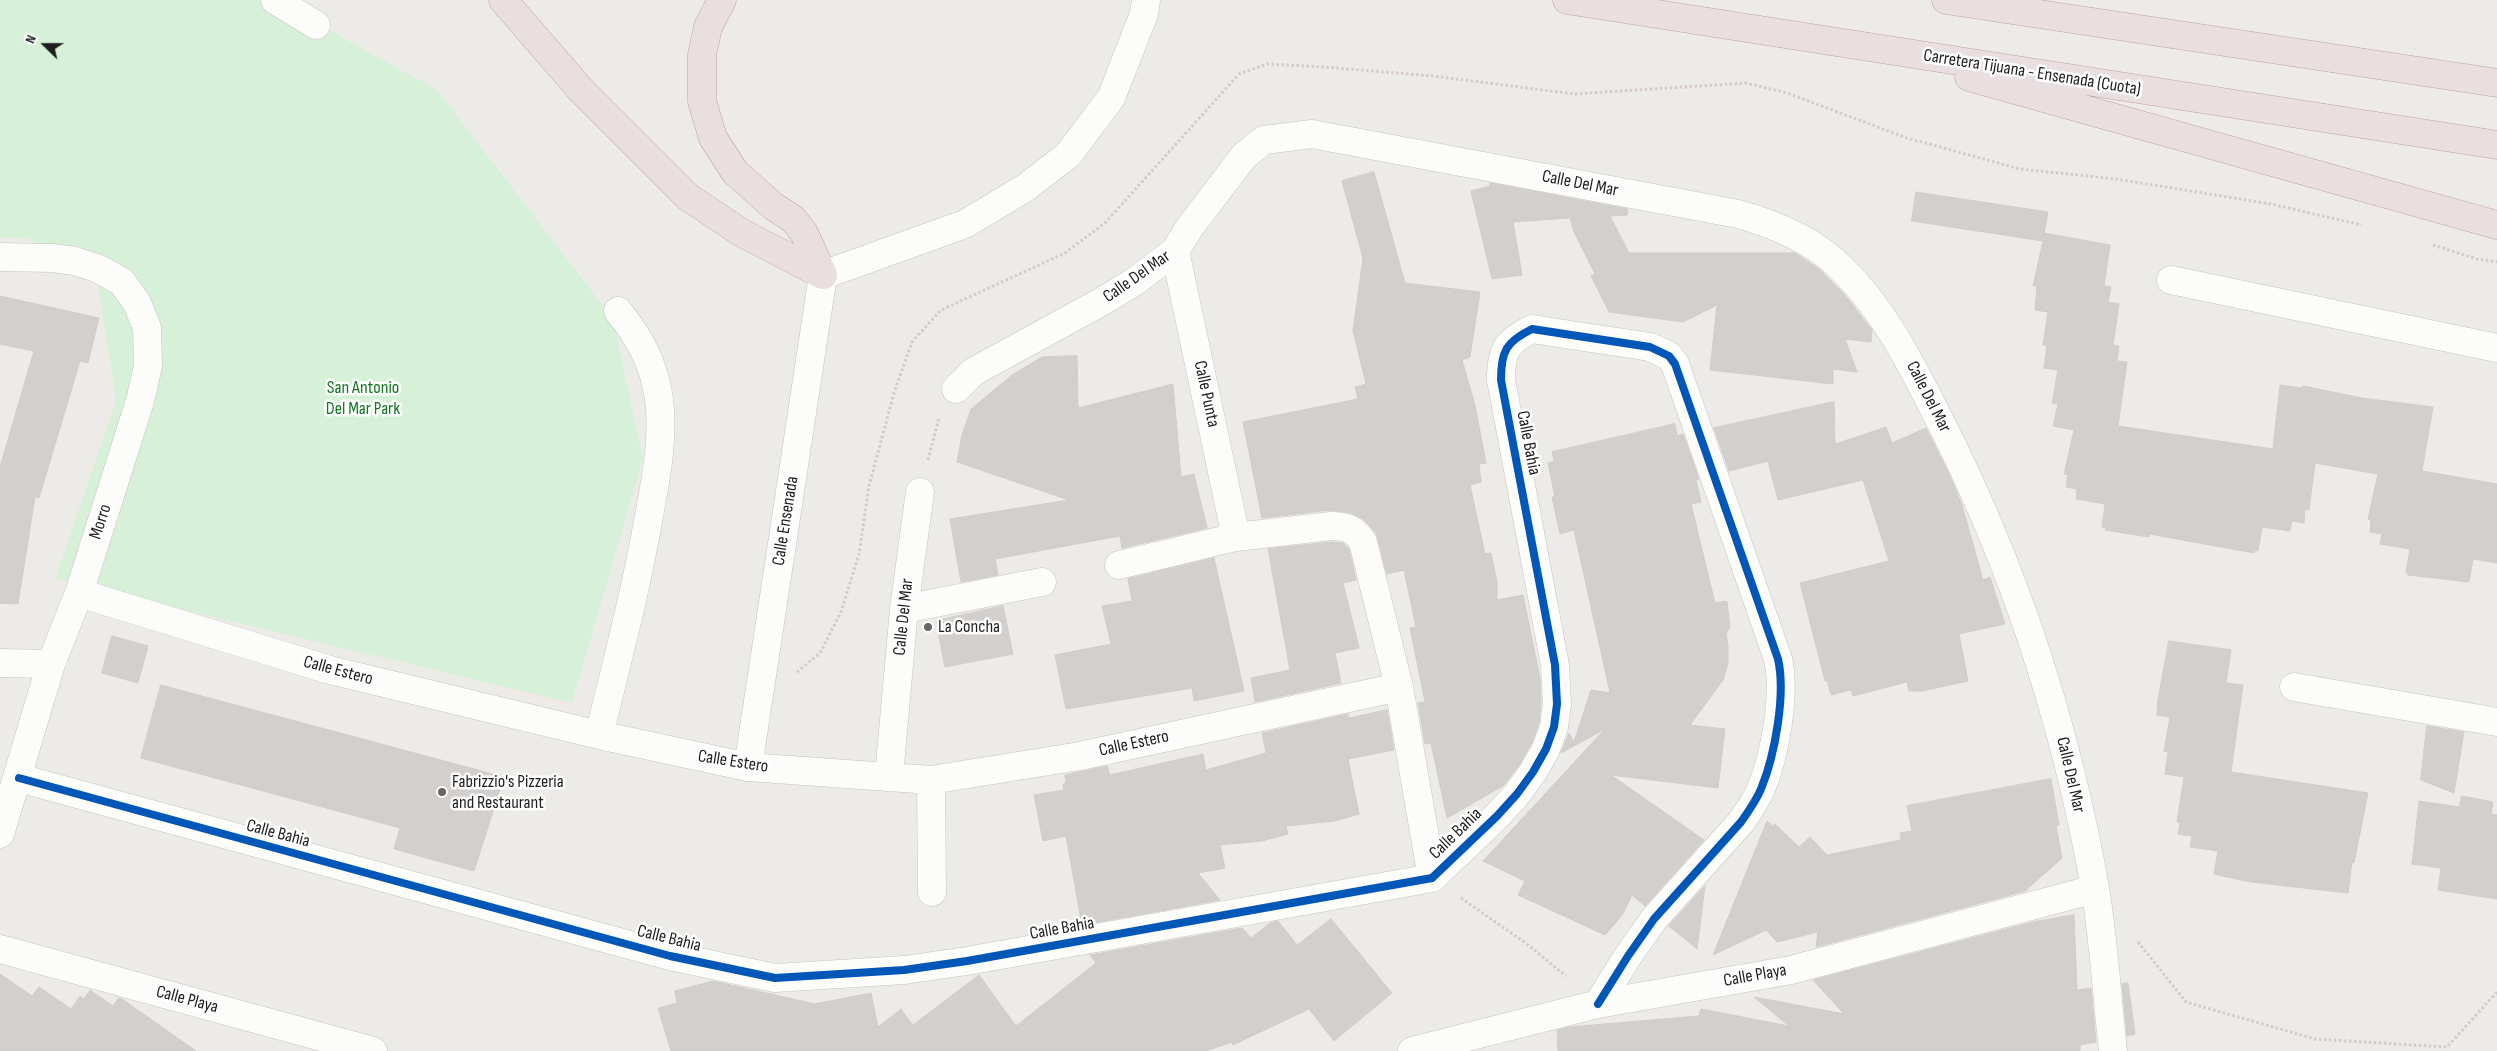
<!DOCTYPE html>
<html>
<head>
<meta charset="utf-8">
<style>
	body { margin:0 }
	#map { position:relative; width:2497px; height:1051px; overflow:hidden; background:#edebe7; font-family:"Sofia Sans Condensed",sans-serif }
	canvas { display:block }
	.north { position:absolute; left:20px; top:20px; width:50px; height:50px; -webkit-text-stroke:4px #fff; paint-order:stroke; rotate:292deg; font-size:14px; font-weight:700; line-height:20px; text-align:center; color:#1e1e1e }
	.north::after { content:''; display:block; margin:auto; width:18px; height:22px; background:#1e1e1e; clip-path:polygon(50% 0,100% 100%,50% 72%,0 100%) }
</style>
</head>
<body>
<div id="map">
<canvas width="2497" height="1051"></canvas>
<div class="north">N</div>
</div>
<script>
const c = document.querySelector('canvas').getContext('2d');
c.lineJoin = 'round';
function fillPath(path, color) {
  c.fillStyle = color;
  c.fill(path, 'evenodd');
}
function trace(path, color, width, dash) {
  c.strokeStyle = color;
  c.lineWidth = width;
  c.lineCap = dash ? 'butt' : 'round';
  c.setLineDash(dash || []);
  c.stroke(path);
}
function write(font, color, halo, rows, align = 'center') {
  c.font = font + ' "Sofia Sans Condensed",sans-serif';
  c.lineWidth = 5;
  c.setLineDash([]);
  c.textBaseline = 'middle';
  c.strokeStyle = halo;
  c.fillStyle = color;
  for (const [text, x, y, turn = 0] of rows) {
    c.save();
    c.translate(x, y);
    c.rotate((+turn || 0) * Math.PI / 180);
    c.textAlign = isNaN(turn) ? turn : align;
    if (halo) c.strokeText(text, 0, 0);
    c.fillText(text, 0, 0);
    c.restore();
  }
}
const park = new Path2D(`
	M 0,0 L 284,0 L 343,38 L 437,90 L 613,319 L 643,459 L 572,703 L 55,579 L 116,401 L 95,267 L 26,238 L 0,238 Z`);
const building = new Path2D(`
	M 1374,172 L 1405,283 L 1480,292 L 1470,357 L 1462,360 L 1475,405 L 1486,463 L 1479,464 L 1481,482 L 1470,485 L 1485,554 L 1491,553 L 1497,582 L 1497,600 L 1523,595 L 1540,678 L 1541,703 L 1539,723 L 1532,742 L 1520,764 L 1503,786 L 1447,818 L 1431,743 L 1425,744 L 1418,703 L 1425,702 L 1410,628 L 1416,627 L 1404,570 L 1387,574 L 1376,533 L 1363,519 L 1351,513 L 1329,510 L 1262,518 L 1243,422 L 1358,399 L 1355,387 L 1366,384 L 1353,331 L 1363,258 L 1342,181 Z
	M 1490,183 L 1628,209 L 1627,215 L 1610,216 L 1629,253 L 1795,253 L 1819,269 L 1844,294 L 1872,330 L 1871,342 L 1845,339 L 1857,372 L 1833,369 L 1833,384 L 1710,370 L 1717,305 L 1683,322 L 1609,312 L 1591,276 L 1595,274 L 1574,232 L 1570,218 L 1513,222 L 1522,275 L 1492,279 L 1471,191 L 1490,186 Z
	M 1916,192 L 2048,212 L 2043,239 L 2044,233 L 2110,245 L 2104,286 L 2111,287 L 2108,302 L 2119,304 L 2113,345 L 2119,346 L 2117,361 L 2127,362 L 2118,426 L 2273,449 L 2280,385 L 2302,388 L 2303,386 L 2362,398 L 2433,407 L 2422,471 L 2497,484 L 2497,563 L 2473,559 L 2469,582 L 2408,575 L 2406,572 L 2410,549 L 2380,544 L 2382,534 L 2370,532 L 2371,520 L 2368,519 L 2378,474 L 2315,463 L 2309,510 L 2305,509 L 2304,523 L 2292,521 L 2290,531 L 2262,527 L 2258,551 L 2255,550 L 2254,553 L 2150,534 L 2149,537 L 2105,530 L 2106,528 L 2102,527 L 2105,504 L 2076,499 L 2077,489 L 2066,487 L 2068,475 L 2064,474 L 2074,430 L 2053,426 L 2058,404 L 2052,403 L 2058,370 L 2044,368 L 2047,346 L 2043,345 L 2048,312 L 2035,310 L 2037,286 L 2033,286 L 2043,241 L 1912,221 Z
	M 0,296 L 99,318 L 88,363 L 80,361 L 39,498 L 35,497 L 18,604 L 0,603 L 0,467 L 34,351 L 0,344 Z
	M 1077,356 L 1078,408 L 1173,384 L 1181,477 L 1194,474 L 1207,528 L 1122,548 L 1120,536 L 995,559 L 998,575 L 961,582 L 950,519 L 1069,500 L 957,462 L 962,435 L 971,409 L 1012,375 L 1042,357 Z
	M 1834,402 L 1835,444 L 1886,427 L 1892,443 L 1926,428 L 1950,476 L 1962,505 L 1983,580 L 1990,577 L 2005,624 L 1959,634 L 1968,681 L 1922,691 L 1909,691 L 1907,682 L 1853,696 L 1851,690 L 1831,695 L 1827,680 L 1825,681 L 1800,583 L 1889,561 L 1863,480 L 1778,500 L 1768,461 L 1729,471 L 1714,428 Z
	M 1675,424 L 1677,436 L 1683,434 L 1699,479 L 1696,480 L 1701,502 L 1691,504 L 1715,603 L 1727,601 L 1730,627 L 1726,634 L 1728,645 L 1728,663 L 1723,680 L 1690,725 L 1725,729 L 1718,788 L 1611,775 L 1704,840 L 1645,906 L 1632,895 L 1623,914 L 1605,935 L 1518,895 L 1525,881 L 1483,861 L 1605,729 L 1561,753 L 1569,733 L 1574,742 L 1591,690 L 1610,693 L 1574,530 L 1560,534 L 1552,497 L 1555,497 L 1548,463 L 1554,461 L 1552,452 Z
	M 1332,542 L 1343,543 L 1349,549 L 1356,580 L 1343,583 L 1359,648 L 1335,653 L 1341,683 L 1255,702 L 1251,678 L 1290,670 L 1268,549 Z
	M 1214,558 L 1244,691 L 1194,701 L 1192,688 L 1066,709 L 1055,655 L 1111,644 L 1102,606 L 1132,601 L 1128,579 Z
	M 1003,606 L 1013,654 L 945,667 L 936,621 Z
	M 112,636 L 148,646 L 138,683 L 102,673 Z
	M 2169,641 L 2231,650 L 2226,683 L 2243,685 L 2231,772 L 2368,793 L 2354,863 L 2352,862 L 2348,893 L 2251,882 L 2214,874 L 2218,851 L 2190,847 L 2192,836 L 2178,834 L 2180,823 L 2177,822 L 2184,777 L 2165,774 L 2168,752 L 2164,751 L 2170,717 L 2157,715 L 2158,700 Z
	M 161,685 L 504,777 L 474,871 L 394,849 L 400,828 L 141,758 Z
	M 1387,710 L 1394,750 L 1348,759 L 1359,814 L 1335,821 L 1286,826 L 1288,834 L 1262,841 L 1220,845 L 1225,868 L 1198,873 L 1220,900 L 1082,925 L 1066,836 L 1043,841 L 1034,795 L 1064,790 L 1063,784 L 1066,783 L 1065,775 L 1107,766 L 1110,775 L 1203,754 L 1206,770 L 1266,753 L 1262,733 L 1348,714 L 1349,718 Z
	M 2427,726 L 2464,732 L 2454,793 L 2421,780 Z
	M 2051,779 L 2059,825 L 2056,826 L 2062,858 L 2025,891 L 1816,947 L 1818,932 L 1777,942 L 1766,930 L 1713,955 L 1767,821 L 1773,826 L 1775,824 L 1799,847 L 1810,837 L 1827,855 L 1901,840 L 1900,833 L 1912,831 L 1907,806 Z
	M 2462,796 L 2493,802 L 2491,814 L 2497,815 L 2497,899 L 2438,890 L 2441,868 L 2412,864 L 2419,801 L 2459,807 Z
	M 1705,886 L 1697,949 L 1669,926 Z
	M 2074,915 L 2077,990 L 2091,988 L 2096,1042 L 2080,1045 L 2080,1051 L 1558,1051 L 1557,1030 L 1570,1027 L 1699,1016 L 1701,1009 L 1789,1026 L 1754,997 L 1844,1014 L 1813,980 L 2033,922 Z
	M 1331,919 L 1392,993 L 1334,1041 L 1309,1009 L 1233,1045 L 1232,1042 L 1206,1051 L 671,1051 L 658,1008 L 677,1003 L 675,991 L 713,981 L 815,1004 L 871,993 L 878,1027 L 901,1009 L 913,1025 L 979,975 L 1016,1026 L 1096,963 L 1090,955 L 1242,928 L 1251,938 L 1270,923 L 1278,921 L 1297,945 Z
	M 0,974 L 32,996 L 39,987 L 71,1009 L 80,996 L 84,999 L 90,990 L 113,1006 L 119,998 L 122,999 L 196,1051 L 0,1051 Z
	M 2128,983 L 2135,1034 L 2127,1036 L 2122,984 Z`);
const path = new Path2D(`
	M 2433,245 L 2477,259 L 2497,262
	M 928,460 L 939,418
	M 797,672 L 820,653 L 841,612 L 859,554 L 869,486 L 894,393 L 912,342 L 941,310 L 1065,253 L 1105,223 L 1239,74 L 1267,64 L 1324,67 L 1433,76 L 1574,94 L 1746,83 L 1787,93 L 1907,138 L 2020,169 L 2116,179 L 2271,204 L 2362,225
	M 1461,898 L 1527,944 L 1566,976
	M 2138,942 L 2186,1002 L 2315,1039 L 2447,1047 L 2497,992`);
const minor = new Path2D(`
	M 275,0 L 316,25
	M 1175,251 L 1236,537
	M 0,257 L 52,258 L 75,261 L 99,269 L 122,282 L 137,303 L 147,328 L 148,366 L 140,401 L 79,593 L 51,664 L 0,834
	M 2171,280 L 2497,348
	M 956,389 L 973,372 L 1101,302 L 1134,282 L 1175,251 L 1190,227 L 1244,156 L 1264,140 L 1312,134 L 1738,214 C 1774,224 1813,240 1840,267 C 1884,309 1910,362 1937,415 C 2013,563 2066,724 2095,888 C 2104,942 2107,997 2113,1051
	M 1119,565 L 1236,537 L 1331,526 C 1346,526 1355,529 1363,542 L 1399,687 L 1432,878
	M 79,593 L 330,670 L 599,735 L 748,767 L 931,780 L 1080,756 L 1399,687
	M 904,609 L 1042,582
	M 0,663 L 51,664
	M 2294,687 L 2497,722
	M 599,735 C 617,662 636,590 649,516 C 656,478 664,438 659,399 C 654,364 640,338 618,311
	M 889,776 L 904,609 L 920,492
	M 19,778 L 670,956 L 775,978 L 904,970 L 967,961 L 1432,878 L 1497,816 L 1517,794 L 1533,772 L 1546,749 L 1554,727 L 1557,704 L 1555,665 L 1501,380 C 1501,351 1506,342 1532,329 L 1650,347 L 1669,356 L 1675,364 L 1778,659 C 1786,694 1775,755 1761,789 C 1756,801 1748,812 1741,822 L 1654,919 L 1628,956 L 1598,1004
	M 931,780 L 932,892
	M 0,949 L 373,1051
	M 1412,1051 L 1598,1004 L 1791,970 L 2095,889`);
const tertiary = new Path2D(`
	M 748,767 L 823,275 L 965,224 L 1025,188 L 1068,155 L 1111,98 L 1144,14 L 1146,0`);
const motorway = new Path2D(`
	M 503,0 L 580,89 L 688,197 L 742,233 L 823,275
	M 722,0 L 708,27 L 702,55 L 702,101 L 713,138 L 735,172 L 773,206 L 793,219 L 804,233 L 823,275
	M 1567,0 L 2497,145
	M 1946,0 L 2497,83
	M 1969,77 L 2497,225`);
const cycleway = new Path2D(`
	M 19,778 L 670,956 L 775,978 L 904,970 L 967,961 L 1432,878 L 1497,816 L 1517,794 L 1533,772 L 1546,749 L 1554,727 L 1557,704 L 1555,665 L 1501,380 C 1501,351 1506,342 1532,329 L 1650,347 L 1669,356 L 1675,364 L 1778,659 C 1786,694 1775,755 1761,789 C 1756,801 1748,812 1741,822 L 1654,919 L 1628,956 L 1598,1004`);
const markers = [
	[928,627,5,"#666664"],
	[442,792,5,"#666664"]
];
const streetNames = [
	["Carretera Tijuana - Ensenada (Cuota)",2032,73,9],
	["Calle Del Mar",1580,184,11],
	["Calle Del Mar",1137,277,-35],
	["Calle Punta",1206,394,78],
	["Calle Del Mar",1928,397,63],
	["Calle Bahia",1528,443,79],
	["Calle Ensenada",786,521,-81],
	["Morro",101,522,-72],
	["Calle Del Mar",904,617,-84],
	["Calle Estero",338,671,15],
	["Calle Estero",1134,744,-12],
	["Calle Estero",733,762,9],
	["Calle Del Mar",2070,775,77],
	["Calle Bahia",278,834,15],
	["Calle Bahia",1456,834,-44],
	["Calle Bahia",1062,929,-10],
	["Calle Bahia",669,939,14],
	["Calle Playa",1755,976,-10],
	["Calle Playa",187,1000,15]
];
const parkNames = [
	["San Antonio",363,388],
	["Del Mar Park",363,409]
];
const poiNames = [
	["La Concha",938,627],
	["Fabrizzio's Pizzeria",452,782],
	["and Restaurant",452,803]
];
fillPath(park, '#d7f1d8');
fillPath(building, '#d2cfcc');
trace(building, '#d0cdc8', 1);
trace(minor, '#c5c4c3', 29);
trace(tertiary, '#c5c4c3', 29);
trace(motorway, '#c0a0a7', 29);
trace(path, '#d6cac7', 3, [2.5, 2.5]);
trace(minor, '#fcfcfb', 28);
trace(tertiary, '#fcfcfb', 28);
trace(motorway, '#eadfe0', 28);
trace(cycleway, '#0057b8', 8);
for (const [x, y, r, color] of markers) {
  const dot = new Path2D();
  dot.arc(x, y, r, 0, 2 * Math.PI);
  c.fillStyle = color;
  c.fill(dot);
  trace(dot, '#fff', 2);
}
write('18px', '#1e1e1e', '#fff', streetNames);
write('18px', '#127622', '#fff', parkNames);
write('18px', '#1e1e1e', '#fff', poiNames, 'left');
</script>
</body>
</html>
